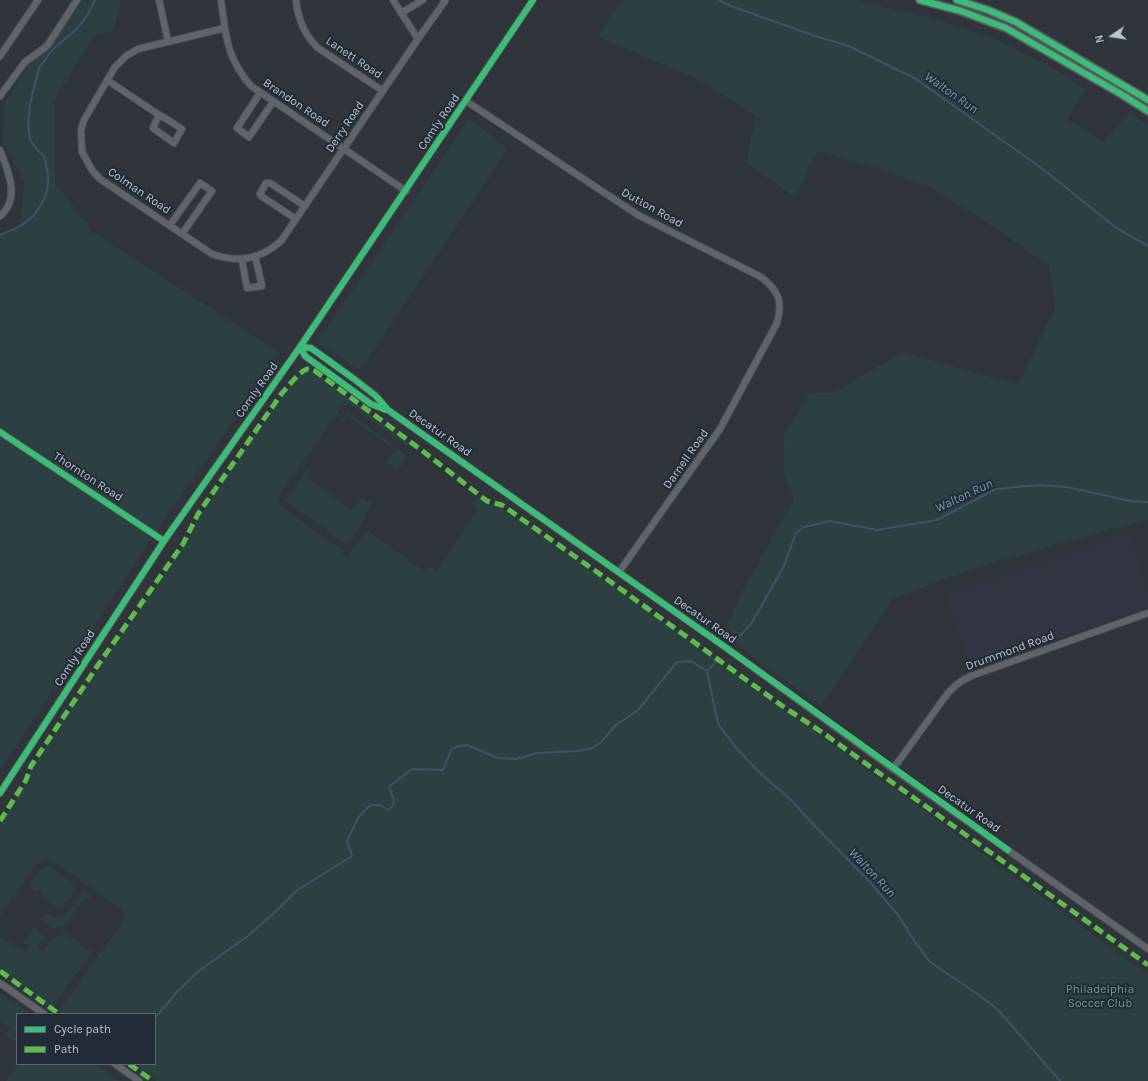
<!DOCTYPE html>
<html>
<head>
<meta charset="utf-8">
<style>
	body { margin:0 }
	#map { position:relative; width:1148px; height:1081px; overflow:hidden; background:#2f353b; font-family:Karla,sans-serif }
	canvas { display:block }
	.legend { position:absolute; left:16px; top:1013px; width:140px; height:52px; box-sizing:border-box; background:#212c37; border:1px solid #5e6872; margin:0; padding:5px 7px; list-style:none; font-size:12px; color:#bac2cb }
	.legend li { display:flex; align-items:center; gap:8px; height:20px }
	.legend b { width:20px; border:1px solid #5e6872 }
	.north { position:absolute; left:1092px; top:16px; width:40px; height:40px; -webkit-text-stroke:3px #212c37; paint-order:stroke; rotate:257deg; font-size:11px; font-weight:700; line-height:16px; text-align:center; color:#bac2cb }
	.north::after { content:''; display:block; margin:auto; width:14px; height:18px; background:#bac2cb; clip-path:polygon(50% 0,100% 100%,50% 72%,0 100%) }
</style>
</head>
<body>
<div id="map">
<canvas width="1148" height="1081"></canvas>
<ul class="legend">
<li><b style="height:5px;background:#3abd76"></b>Cycle path</li>
<li><b style="height:5px;background:#5cbc4b"></b>Path</li>
</ul>
<div class="north">N</div>
</div>
<script>
const c = document.querySelector('canvas').getContext('2d');
c.lineJoin = 'round';
function fillPath(path, color) {
  c.fillStyle = color;
  c.fill(path, 'evenodd');
}
function trace(path, color, width, dash) {
  c.strokeStyle = color;
  c.lineWidth = width;
  c.lineCap = dash ? 'butt' : 'round';
  c.setLineDash(dash || []);
  c.stroke(path);
}
function write(font, color, halo, rows, align = 'center') {
  c.font = font + ' Karla,sans-serif';
  c.lineWidth = 4;
  c.setLineDash([]);
  c.textBaseline = 'middle';
  c.strokeStyle = halo;
  c.fillStyle = color;
  for (const [text, x, y, turn = 0] of rows) {
    c.save();
    c.translate(x, y);
    c.rotate((+turn || 0) * Math.PI / 180);
    c.textAlign = isNaN(turn) ? turn : align;
    if (halo) c.strokeText(text, 0, 0);
    c.fillText(text, 0, 0);
    c.restore();
  }
}
const medical = new Path2D(`
	M 1129,532 L 1148,587 L 1148,607 L 971,669 L 945,596 Z`);
const green = new Path2D(`
	M 81,0 L 121,0 L 113,32 L 96,33 L 54,100 L 55,183 L 93,232 L 280,353 L 149,543 L 0,770 L 0,232 L 19,226 L 25,182 L 3,143 L 4,105 L 28,66 L 79,7 Z
	M 621,0 L 854,0 L 928,17 L 997,40 L 1055,69 L 1086,89 L 1067,119 L 1103,141 L 1130,112 L 1148,126 L 1148,520 L 1112,529 L 975,568 L 894,598 L 821,706 L 724,636 L 738,599 L 794,499 L 783,474 L 785,433 L 809,393 L 833,393 L 903,352 L 1018,385 L 1055,309 L 1049,266 L 995,228 L 931,187 L 868,165 L 817,151 L 795,197 L 746,163 L 756,116 L 699,80 L 598,37 Z
	M 469,118 L 508,149 L 361,370 L 317,343 Z
	M 307,371 L 313,371 L 410,443 L 406,446 L 352,406 L 349,405 L 343,406 L 279,496 L 277,500 L 278,504 L 282,507 L 343,551 L 342,553 L 347,557 L 367,530 L 425,572 L 428,567 L 437,570 L 478,510 L 474,504 L 478,497 L 485,502 L 498,506 L 538,532 L 926,812 L 1148,975 L 1148,1081 L 157,1081 L 132,1064 L 155,1064 L 155,1014 L 61,1014 L 58,1012 L 124,920 L 124,913 L 122,910 L 56,863 L 45,860 L 35,866 L 0,916 L 0,825 L 26,783 L 34,764 L 74,703 L 184,545 L 205,506 L 284,393 L 302,373 Z
	M 348,412 L 407,456 L 401,466 L 396,468 L 386,462 L 395,450 L 348,416 L 343,422 L 340,421 Z
	M 308,467 L 310,468 L 305,476 L 352,510 L 362,497 L 371,503 L 369,505 L 370,508 L 363,518 L 365,520 L 348,545 L 285,501 Z
	M 44,867 L 50,867 L 73,884 L 75,887 L 74,892 L 62,907 L 57,907 L 43,897 L 44,895 L 38,890 L 36,892 L 31,888 C 30,881 39,871 44,867 Z
	M 83,891 L 91,898 L 90,899 L 86,897 L 67,924 L 66,923 L 63,927 L 58,927 L 54,929 L 35,915 L 42,920 L 47,913 C 66,927 73,903 83,891 Z
	M 34,928 L 45,936 L 38,947 L 43,952 L 56,935 L 59,938 L 63,932 L 92,952 L 52,1008 L 0,970 L 0,936 L 10,943 L 11,941 L 13,943 L 13,944 L 19,949 L 20,947 L 26,952 L 30,946 L 24,942 Z
	M 0,993 L 30,1014 L 17,1014 L 17,1040 L 12,1040 L 5,1035 L 10,1028 L 0,1020 Z
	M 19,1064 L 95,1064 L 119,1081 L 6,1081 Z`);
const stream = new Path2D(`
	M 719,0 L 731,6 L 815,36 L 849,46 L 916,79 L 1044,170 L 1115,227 L 1148,246
	M 0,235 C 8,232 18,228 25,223 C 37,215 47,198 48,183 C 49,174 46,165 44,156 L 38,151 L 30,140 L 28,125 L 30,104 L 39,68 L 53,49 L 76,30 L 88,14 L 95,0
	M 734,642 L 751,624 L 783,568 L 796,533 L 804,527 L 830,521 L 877,530 L 937,520 L 996,489 L 1038,485 L 1067,487 L 1130,501 L 1148,502
	M 707,671 L 718,724 L 738,750 L 759,772 L 791,800 L 814,825 L 870,882 L 898,915 L 915,942 L 930,962 L 983,998 L 998,1010 L 1060,1081
	M 707,671 L 718,660
	M 155,1018 L 177,992 L 200,970 L 248,936 L 275,912 L 296,891 L 352,856 L 347,841 L 358,818 L 370,805 L 380,805 L 388,810 L 393,806 L 394,800 L 389,787 L 412,769 L 443,770 L 451,750 L 456,747 L 467,745 L 498,758 L 517,759 L 537,753 L 579,751 L 592,748 L 601,742 L 616,725 L 638,710 L 677,662 L 691,661 L 707,671`);
const minor = new Path2D(`
	M 159,0 L 168,41
	M 221,0 C 226,36 226,57 251,86 L 406,191
	M 296,0 C 298,19 304,35 318,48 L 383,91
	M 393,0 L 418,39
	M 401,13 L 423,0
	M 225,28 L 138,49 L 126,56 L 115,67 L 84,120 L 81,130 L 82,152 L 92,170 L 100,179 L 212,254 C 238,263 260,260 281,241 L 418,39 L 445,1 L 444,0
	M 0,56 L 38,0
	M 107,80 L 159,115
	M 260,93 L 237,128 L 249,137 L 273,102
	M 0,96 L 25,62 L 47,46 L 77,0
	M 466,101 L 638,215 L 761,277 C 779,291 783,301 777,323 L 720,429 L 619,572
	M 159,115 L 165,118 L 182,129 L 174,143 L 153,128 Z
	M 0,150 C 8,171 21,199 0,216
	M 296,219 L 261,196 L 260,194 L 266,183 L 270,183 L 305,206
	M 170,225 L 200,183 L 212,191 L 182,234
	M 242,260 L 247,288 L 262,286 L 255,256
	M 300,347 L 311,348 L 354,379 L 376,396 L 388,410 L 725,647 L 893,769 L 1148,949
	M 300,347 L 305,356 L 371,404 L 387,410
	M 0,432 L 164,541
	M 893,769 L 945,697 C 952,687 960,681 971,676 L 1148,613
	M 0,793 L 164,541 L 300,347 L 533,0
	M 0,983 L 44,1014
	M 115,1064 L 139,1081`);
const major = new Path2D(`
	M 920,0 L 961,11 L 1006,28 L 1121,94 L 1148,111
	M 957,0 L 988,10 L 1016,22 L 1148,100`);
const quiet = new Path2D(`
	M 0,821 L 26,780 L 31,766 L 98,665 L 183,544 L 198,514 L 282,393 C 288,387 300,370 308,369 C 310,369 312,370 315,371 L 420,449 L 487,501 L 502,505 L 604,577 L 781,705 L 823,733 L 1148,965
	M 0,971 L 59,1014
	M 129,1064 L 153,1081`);
const cycleway = new Path2D(`
	M 920,0 L 961,11 L 1006,28 L 1121,94 L 1148,111
	M 957,0 L 988,10 L 1016,22 L 1148,100
	M 300,347 L 311,348 L 354,379 L 376,396 L 388,410 L 725,647 L 1008,850
	M 300,347 L 305,356 L 371,404 L 386,410
	M 0,432 L 164,541
	M 0,793 L 164,541 L 300,347 L 533,0`);
const streetNames = [
	["Lanett Road",354,58,34],
	["Brandon Road",296,103,34],
	["Comly Road",439,122,-56],
	["Derry Road",345,127,-56],
	["Colman Road",139,191,34],
	["Dutton Road",652,208,29],
	["Comly Road",257,390,-55],
	["Decatur Road",440,433,35],
	["Darnell Road",686,459,-55],
	["Thornton Road",88,477,33],
	["Decatur Road",705,620,35],
	["Drummond Road",1010,651,-20],
	["Comly Road",75,658,-57],
	["Decatur Road",969,809,35]
];
const parkNames = [
	["Philadelphia",1100,990],
	["Soccer Club",1100,1004]
];
const waterNames = [
	["Walton Run",951,93,35],
	["Walton Run",964,496,-25],
	["Walton Run",872,873,47]
];
fillPath(medical, '#343542');
fillPath(green, '#2c4041');
trace(stream, '#3e5165', 2);
trace(minor, '#4d5156', 8);
trace(major, '#4d5258', 10);
trace(minor, '#5f6469', 6);
trace(major, '#61656b', 8);
trace(quiet, '#5cbc4b', 5, [10, 5]);
trace(cycleway, '#3abd76', 6);
write('12px', '#bac2cb', '#212c37', streetNames);
write('12px', '#739b79', '#212c37', parkNames);
write('italic 13px', '#7d95ac', '#212c37', waterNames);
</script>
</body>
</html>
